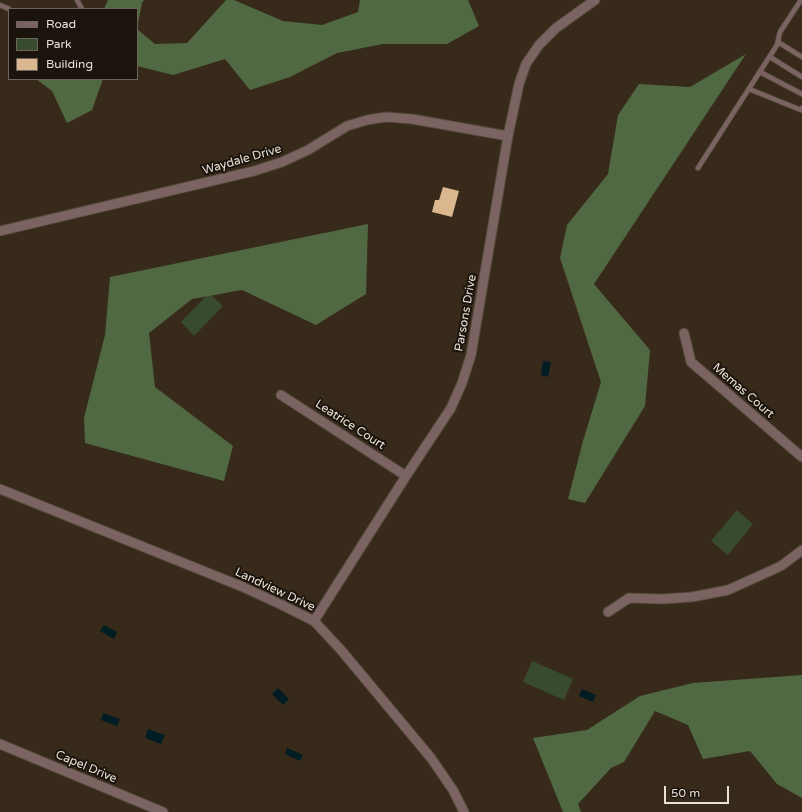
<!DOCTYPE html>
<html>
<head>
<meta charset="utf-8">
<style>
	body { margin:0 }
	#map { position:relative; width:802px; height:812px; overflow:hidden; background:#382a1b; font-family:"Varela Round",sans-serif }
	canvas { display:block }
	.legend { position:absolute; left:8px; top:8px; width:130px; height:72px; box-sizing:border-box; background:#1a140d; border:1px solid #6d665d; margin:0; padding:5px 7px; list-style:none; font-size:12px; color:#e9e0d6 }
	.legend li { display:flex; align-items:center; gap:8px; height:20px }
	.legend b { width:20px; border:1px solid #6d665d }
	.scale { position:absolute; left:664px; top:786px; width:65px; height:18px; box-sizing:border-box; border:2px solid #e9e0d6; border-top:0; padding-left:5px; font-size:12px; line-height:14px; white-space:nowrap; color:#e9e0d6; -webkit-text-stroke:3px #1a140d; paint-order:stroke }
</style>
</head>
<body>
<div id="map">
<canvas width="802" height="812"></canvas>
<ul class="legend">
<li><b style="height:5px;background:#7a6361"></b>Road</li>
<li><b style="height:11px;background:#394b2f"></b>Park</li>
<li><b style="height:11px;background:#dbb78f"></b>Building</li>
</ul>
<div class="scale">50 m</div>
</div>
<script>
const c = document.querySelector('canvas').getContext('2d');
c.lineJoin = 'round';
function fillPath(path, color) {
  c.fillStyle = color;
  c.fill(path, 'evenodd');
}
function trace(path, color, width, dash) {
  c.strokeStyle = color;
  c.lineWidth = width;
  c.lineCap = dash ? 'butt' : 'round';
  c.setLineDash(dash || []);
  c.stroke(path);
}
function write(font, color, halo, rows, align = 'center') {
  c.font = font + ' "Varela Round",sans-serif';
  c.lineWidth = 4;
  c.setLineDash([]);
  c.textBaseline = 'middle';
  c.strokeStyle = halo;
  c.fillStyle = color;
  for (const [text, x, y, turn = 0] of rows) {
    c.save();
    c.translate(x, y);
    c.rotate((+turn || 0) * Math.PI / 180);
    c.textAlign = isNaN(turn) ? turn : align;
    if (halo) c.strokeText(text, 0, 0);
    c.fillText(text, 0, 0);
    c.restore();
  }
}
const green = new Path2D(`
	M 209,293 L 223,306 L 194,336 L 181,322 Z
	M 737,510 L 753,524 L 728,555 L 711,541 Z
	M 532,661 L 573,679 L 564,700 L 523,682 Z`);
const forest = new Path2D(`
	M 108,0 L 144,0 L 142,3 L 137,28 L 137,9 L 104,9 Z
	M 226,0 L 234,0 L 283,21 L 322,25 L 358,12 L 360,0 L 468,0 L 479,26 L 447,44 L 383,44 L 337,53 L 290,77 L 250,90 L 225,59 L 173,75 L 137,66 L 137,29 L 155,44 L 187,43 Z
	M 746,54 L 594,284 L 650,350 L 645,406 L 585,503 L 568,499 L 583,441 L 601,382 L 560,258 L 567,225 L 608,174 L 618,115 L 639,84 L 690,87 Z
	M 36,79 L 103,79 L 92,110 L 67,123 L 52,91 Z
	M 368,224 L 366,294 L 316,325 L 242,290 L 192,299 L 149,333 L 155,387 L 233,446 L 224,481 L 85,443 L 84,418 L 105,335 L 110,277 Z
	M 802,675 L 802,798 L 777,784 L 750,751 L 703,759 L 688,725 L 655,711 L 624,762 L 611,768 L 578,804 L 581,812 L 563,812 L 533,738 L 587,730 L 640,696 L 693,683 Z`);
const water = new Path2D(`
	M 543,361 L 551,362 L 548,377 L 541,375 Z
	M 104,625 L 117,632 L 114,639 L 100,631 Z
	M 278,688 L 289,699 L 283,705 L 272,694 Z
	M 582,689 L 596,695 L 593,702 L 579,696 Z
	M 103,713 L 120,719 L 117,726 L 101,720 Z
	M 148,729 L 165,735 L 161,744 L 145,738 Z
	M 287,748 L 303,755 L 300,761 L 285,754 Z`);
const building = new Path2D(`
	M 443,187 L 459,191 L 452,217 L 432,212 L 435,200 L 439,200 Z`);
const service = new Path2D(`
	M 77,0 L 82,9
	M 0,5 L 9,9
	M 778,42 L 802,57
	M 770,57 L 802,77
	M 760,72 L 802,94
	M 749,89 L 801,110 L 802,108
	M 698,168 L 777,45 L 780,32 L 801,0`);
const minor = new Path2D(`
	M 0,231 L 254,171 L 282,162 L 308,150 L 347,126 L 367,120 L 386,117 L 412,119 L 508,136
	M 684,333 L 691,362 L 802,457
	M 281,395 L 406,476
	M 0,489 L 243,587 L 282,605 L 314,621 L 341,650 L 431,758 L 453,790 L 464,812
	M 608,612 L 629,598 L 662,599 L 692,597 L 728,590 L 781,566 L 802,550
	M 314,621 L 406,476 L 451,408 L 462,383 L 471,355 L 508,136 L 519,84 L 526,64 L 539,45 L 556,28 L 595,0
	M 0,744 L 163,812`);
const streetNames = [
	["Waydale Drive",242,160,-16],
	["Parsons Drive",466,313,-80],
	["Memas Court",743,391,41],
	["Leatrice Court",350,425,33],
	["Landview Drive",275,590,25],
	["Capel Drive",86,767,23]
];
fillPath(green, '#394b2f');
fillPath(forest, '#506942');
fillPath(water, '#001d24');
fillPath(building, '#dbb78f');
trace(service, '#544739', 6);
trace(minor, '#544739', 11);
trace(service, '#7a6361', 4.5);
trace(minor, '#7a6361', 9);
write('12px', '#e9e0d6', '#1a140d', streetNames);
</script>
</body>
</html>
